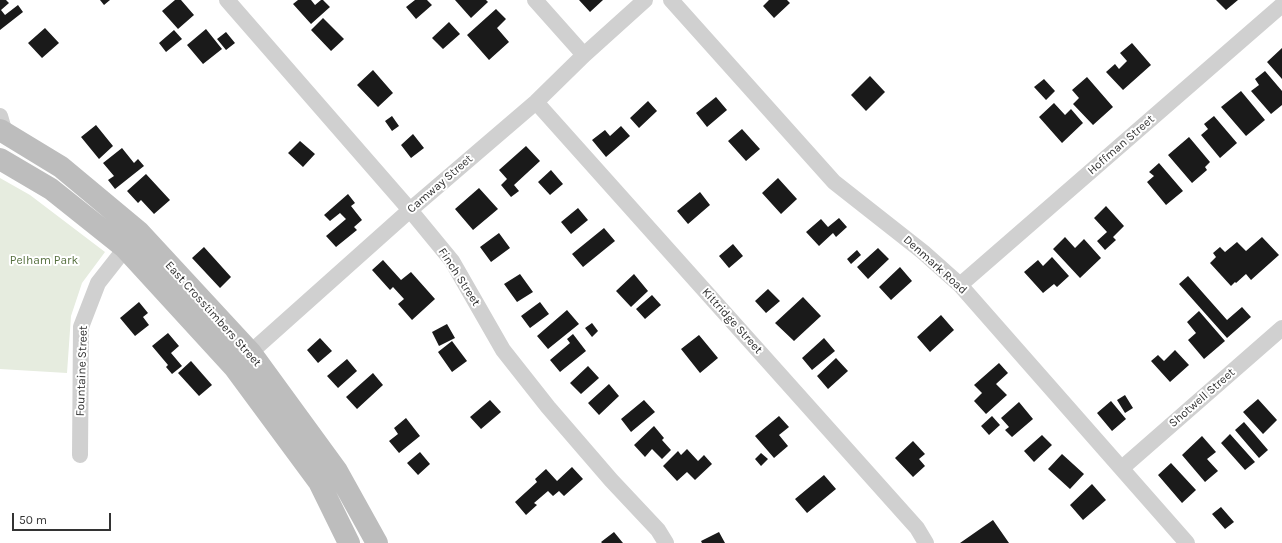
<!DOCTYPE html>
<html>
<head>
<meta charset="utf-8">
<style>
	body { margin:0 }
	#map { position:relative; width:1282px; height:543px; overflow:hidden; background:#fff; font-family:Karla,sans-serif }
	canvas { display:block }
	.scale { position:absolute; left:12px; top:513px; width:99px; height:18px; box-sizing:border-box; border:2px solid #333; border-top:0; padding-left:5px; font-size:12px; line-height:14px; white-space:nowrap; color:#333; -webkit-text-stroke:3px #fff; paint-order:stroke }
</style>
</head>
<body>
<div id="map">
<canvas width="1282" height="543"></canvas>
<div class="scale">50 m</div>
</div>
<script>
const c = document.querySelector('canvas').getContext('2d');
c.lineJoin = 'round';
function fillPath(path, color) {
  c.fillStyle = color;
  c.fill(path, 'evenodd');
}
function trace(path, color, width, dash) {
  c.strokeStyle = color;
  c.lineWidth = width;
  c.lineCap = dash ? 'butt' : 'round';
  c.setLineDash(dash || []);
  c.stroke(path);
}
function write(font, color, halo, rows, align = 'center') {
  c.font = font + ' Karla,sans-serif';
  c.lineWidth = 4;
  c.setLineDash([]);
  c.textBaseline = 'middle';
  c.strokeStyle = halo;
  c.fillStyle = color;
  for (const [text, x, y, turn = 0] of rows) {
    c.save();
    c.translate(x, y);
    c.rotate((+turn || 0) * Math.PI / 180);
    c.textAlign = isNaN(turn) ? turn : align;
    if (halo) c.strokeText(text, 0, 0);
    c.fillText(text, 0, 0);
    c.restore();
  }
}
const green = new Path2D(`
	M 0,178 L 30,195 L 105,252 L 82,283 L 71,316 L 67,373 L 0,369 Z`);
const building = new Path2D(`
	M 0,0 L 6,0 L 9,3 L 1,10 L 5,15 L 18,5 L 23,12 L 0,30 Z
	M 100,0 L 110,0 L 104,5 Z
	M 175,0 L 181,0 L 194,15 L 178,29 L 162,11 Z
	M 298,0 L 311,0 L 315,5 L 321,0 L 323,0 L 330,7 L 311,24 L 293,4 Z
	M 415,0 L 427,0 L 432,5 L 416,19 L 406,7 Z
	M 455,0 L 486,0 L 488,2 L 471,18 Z
	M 579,0 L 603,0 L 590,12 Z
	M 769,0 L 787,0 L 790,3 L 774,18 L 763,6 Z
	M 1216,0 L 1238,0 L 1226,10 Z
	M 496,9 L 506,19 L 497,28 L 509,42 L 489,60 L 467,35 Z
	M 323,18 L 344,39 L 331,51 L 311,30 Z
	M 449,22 L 460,34 L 443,49 L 432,38 Z
	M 45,28 L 59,43 L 42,58 L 28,43 Z
	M 206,29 L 222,49 L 203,64 L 187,45 Z
	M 174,30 L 182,39 L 166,52 L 159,43 Z
	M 226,32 L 235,43 L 226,50 L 217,39 Z
	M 1132,43 L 1151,65 L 1123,90 L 1106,72 L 1115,64 L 1119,69 L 1127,61 L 1120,53 Z
	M 1282,48 L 1282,79 L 1267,62 Z
	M 373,70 L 393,93 L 378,107 L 357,85 Z
	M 1265,71 L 1282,91 L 1282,105 L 1271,114 L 1251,91 L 1259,85 L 1255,79 Z
	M 870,76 L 885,92 L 866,111 L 851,95 Z
	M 1087,77 L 1113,107 L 1093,125 L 1073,104 L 1079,98 L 1072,90 Z
	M 1044,79 L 1055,91 L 1046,100 L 1034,87 Z
	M 1241,91 L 1265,120 L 1246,136 L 1221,107 Z
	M 716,97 L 727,110 L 707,127 L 696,113 Z
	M 648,101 L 657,111 L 639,128 L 630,118 Z
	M 1054,103 L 1065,115 L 1071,109 L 1083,123 L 1062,143 L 1039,117 Z
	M 392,116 L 399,126 L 392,131 L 385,121 Z
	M 1214,116 L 1237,143 L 1220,158 L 1201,135 L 1208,129 L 1204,124 Z
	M 96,125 L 113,146 L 99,159 L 81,137 Z
	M 621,126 L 630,136 L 606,157 L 592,140 L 605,130 L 610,136 Z
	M 742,129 L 760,149 L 746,161 L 728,141 Z
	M 413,134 L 424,148 L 411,158 L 401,145 Z
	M 1189,137 L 1210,162 L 1205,167 L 1207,170 L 1192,183 L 1168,155 Z
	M 300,141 L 315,154 L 303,167 L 288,153 Z
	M 526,146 L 540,161 L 514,185 L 519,191 L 511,197 L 501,185 L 507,179 L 499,170 Z
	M 122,148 L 134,163 L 138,159 L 144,166 L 115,189 L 108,180 L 114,176 L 103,163 Z
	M 1159,163 L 1183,191 L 1166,205 L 1147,182 L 1154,176 L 1149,172 Z
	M 551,170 L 563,184 L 550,195 L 538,182 Z
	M 146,174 L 170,200 L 154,214 L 141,200 L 138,203 L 127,191 Z
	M 778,178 L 797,199 L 781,214 L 762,193 Z
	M 479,188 L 498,209 L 473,230 L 455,209 Z
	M 700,192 L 710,205 L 688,224 L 677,211 Z
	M 348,194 L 355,203 L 351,206 L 362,220 L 354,227 L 357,230 L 336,247 L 326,236 L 346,219 L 340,213 L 330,221 L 324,215 Z
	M 1106,206 L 1124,226 L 1113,237 L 1116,240 L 1105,250 L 1097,241 L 1107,232 L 1094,218 Z
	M 578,208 L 588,220 L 571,234 L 561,222 Z
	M 839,218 L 847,227 L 836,237 L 833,233 L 819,246 L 806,232 L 821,219 L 828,227 Z
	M 604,228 L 615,241 L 583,267 L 572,254 Z
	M 499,233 L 510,248 L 491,262 L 480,247 Z
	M 1065,237 L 1075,248 L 1084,239 L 1101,258 L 1080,278 L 1053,249 Z
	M 1262,237 L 1279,255 L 1251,280 L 1246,274 L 1236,283 L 1235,282 L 1231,286 L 1210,263 L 1216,257 L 1213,253 L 1220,247 L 1225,252 L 1237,242 L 1246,251 Z
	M 733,244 L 743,256 L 729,268 L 719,256 Z
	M 204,247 L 231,277 L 220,288 L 192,258 Z
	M 878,248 L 889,259 L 868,279 L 857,267 Z
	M 857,250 L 861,255 L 851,264 L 847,259 Z
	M 1052,257 L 1069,276 L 1057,287 L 1054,284 L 1043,293 L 1024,272 L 1038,260 L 1043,266 Z
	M 383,260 L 401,280 L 411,272 L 435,299 L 412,320 L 398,304 L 404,299 L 393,287 L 390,290 L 372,270 Z
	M 900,267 L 912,281 L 891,300 L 879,287 Z
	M 520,274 L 533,292 L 517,302 L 504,284 Z
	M 634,274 L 648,291 L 631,307 L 616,291 Z
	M 1188,276 L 1227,320 L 1242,307 L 1251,317 L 1227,338 L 1179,284 Z
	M 768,289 L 780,301 L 766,313 L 755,301 Z
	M 652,295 L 661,305 L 645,319 L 636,309 Z
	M 803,297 L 821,316 L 794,341 L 775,323 Z
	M 139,302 L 148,313 L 143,317 L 149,325 L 135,336 L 120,318 Z
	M 540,302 L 549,314 L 530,328 L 521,316 Z
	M 567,310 L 579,324 L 548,349 L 537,336 Z
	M 1199,311 L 1225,341 L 1204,359 L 1188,340 L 1196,333 L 1187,322 Z
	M 941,315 L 954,330 L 930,352 L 917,337 Z
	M 592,323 L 598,331 L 592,337 L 585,328 Z
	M 447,324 L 455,338 L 439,346 L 432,332 Z
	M 168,333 L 179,346 L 171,353 L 182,366 L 172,374 L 166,367 L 168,365 L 152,346 Z
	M 573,334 L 586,351 L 560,372 L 550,360 L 570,343 L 567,339 Z
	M 699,335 L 718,358 L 700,373 L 681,349 Z
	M 320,338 L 332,351 L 318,363 L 307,350 Z
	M 824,338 L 835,351 L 812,370 L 802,358 Z
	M 452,341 L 467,361 L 452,372 L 438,352 Z
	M 1175,350 L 1189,365 L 1170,382 L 1151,361 L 1158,355 L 1164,361 Z
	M 836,358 L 848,371 L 828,389 L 817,376 Z
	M 347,359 L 357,371 L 338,388 L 327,376 Z
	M 191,361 L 212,385 L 199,396 L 178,373 Z
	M 999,363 L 1008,373 L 996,384 L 1007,395 L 986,414 L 974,401 L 982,393 L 974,385 Z
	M 588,366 L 599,378 L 581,394 L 570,383 Z
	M 373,373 L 383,385 L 357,409 L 346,397 Z
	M 609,384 L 619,396 L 599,415 L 588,403 Z
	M 1125,395 L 1133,408 L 1125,413 L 1117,400 Z
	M 1258,399 L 1277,420 L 1263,434 L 1243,412 Z
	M 490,400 L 501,412 L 481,429 L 470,417 Z
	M 644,400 L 655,412 L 631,432 L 621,419 Z
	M 1111,401 L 1126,419 L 1112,431 L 1097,413 Z
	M 1019,402 L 1033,419 L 1012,437 L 1005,430 L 1009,427 L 1001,418 Z
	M 779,416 L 789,427 L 779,435 L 788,446 L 774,458 L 755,436 Z
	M 992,416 L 1000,425 L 989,435 L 981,426 Z
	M 406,418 L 420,436 L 399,453 L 389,441 L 398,434 L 394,428 Z
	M 1244,422 L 1268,450 L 1259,458 L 1235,430 Z
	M 654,426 L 664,438 L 662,440 L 671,450 L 662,459 L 652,449 L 645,457 L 634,445 Z
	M 1230,434 L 1255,462 L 1245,470 L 1221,443 Z
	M 1042,435 L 1052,445 L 1034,462 L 1024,451 Z
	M 1202,436 L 1216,452 L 1207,459 L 1218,471 L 1205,482 L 1182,455 Z
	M 913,441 L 925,454 L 919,459 L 925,466 L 913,477 L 895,458 Z
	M 687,449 L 698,461 L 704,455 L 712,464 L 695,480 L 687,472 L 677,481 L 663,466 L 678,451 L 681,455 Z
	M 420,452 L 430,464 L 418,475 L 407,463 Z
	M 761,453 L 768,459 L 761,466 L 755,459 Z
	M 1062,454 L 1084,474 L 1070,489 L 1048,469 Z
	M 1171,463 L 1196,490 L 1182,503 L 1158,475 Z
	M 572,467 L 583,479 L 564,496 L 559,491 L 553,496 L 548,491 L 534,503 L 537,505 L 526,515 L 515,502 L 537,482 L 535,479 L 546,469 L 557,481 Z
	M 824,475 L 836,489 L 807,513 L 795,499 Z
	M 1092,484 L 1106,500 L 1083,520 L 1070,505 Z
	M 1221,507 L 1234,522 L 1225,529 L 1212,514 Z
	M 993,520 L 1009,543 L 960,543 Z
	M 614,532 L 623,543 L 602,543 L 601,542 Z
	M 719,532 L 725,543 L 702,543 L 701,541 Z`);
const street = new Path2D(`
	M 227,0 L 410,210 L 452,261 L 503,350 L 548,407 L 611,480 L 658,530 L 666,543
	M 535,0 L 584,55
	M 671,0 L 834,182 L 923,252 L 960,285 L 1187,543
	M 536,102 L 917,528 L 926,543
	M 0,116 L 5,133
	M 960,285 L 1282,5
	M 242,360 L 410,210 L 536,102 L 584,55 L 645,0
	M 80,455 L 81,327 L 98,283 L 131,241
	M 1122,468 L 1282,328`);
const secondary = new Path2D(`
	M 0,130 L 61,167 L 139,232 L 251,353 L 337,471 L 377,543
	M 0,159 L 51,189 L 125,248 L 234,367 L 319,482 L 349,543`);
const streetNames = [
	["Hoffman Street",1121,145,-41],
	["Camway Street",440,184,-41],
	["Denmark Road",935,265,42],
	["Finch Street",459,277,57],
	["East Crosstimbers Street",213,314,48],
	["Kittridge Street",732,321,48],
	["Fountaine Street",82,371,-88],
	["Shotwell Street",1202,398,-41]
];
const parkNames = [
	["Pelham Park",44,261]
];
fillPath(green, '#e6ecdf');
fillPath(building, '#1a1a1a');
trace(street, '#d0d0d0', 16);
trace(secondary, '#bdbdbd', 22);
write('12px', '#333', '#fff', streetNames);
write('12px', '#56703f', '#fff', parkNames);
</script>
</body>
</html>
